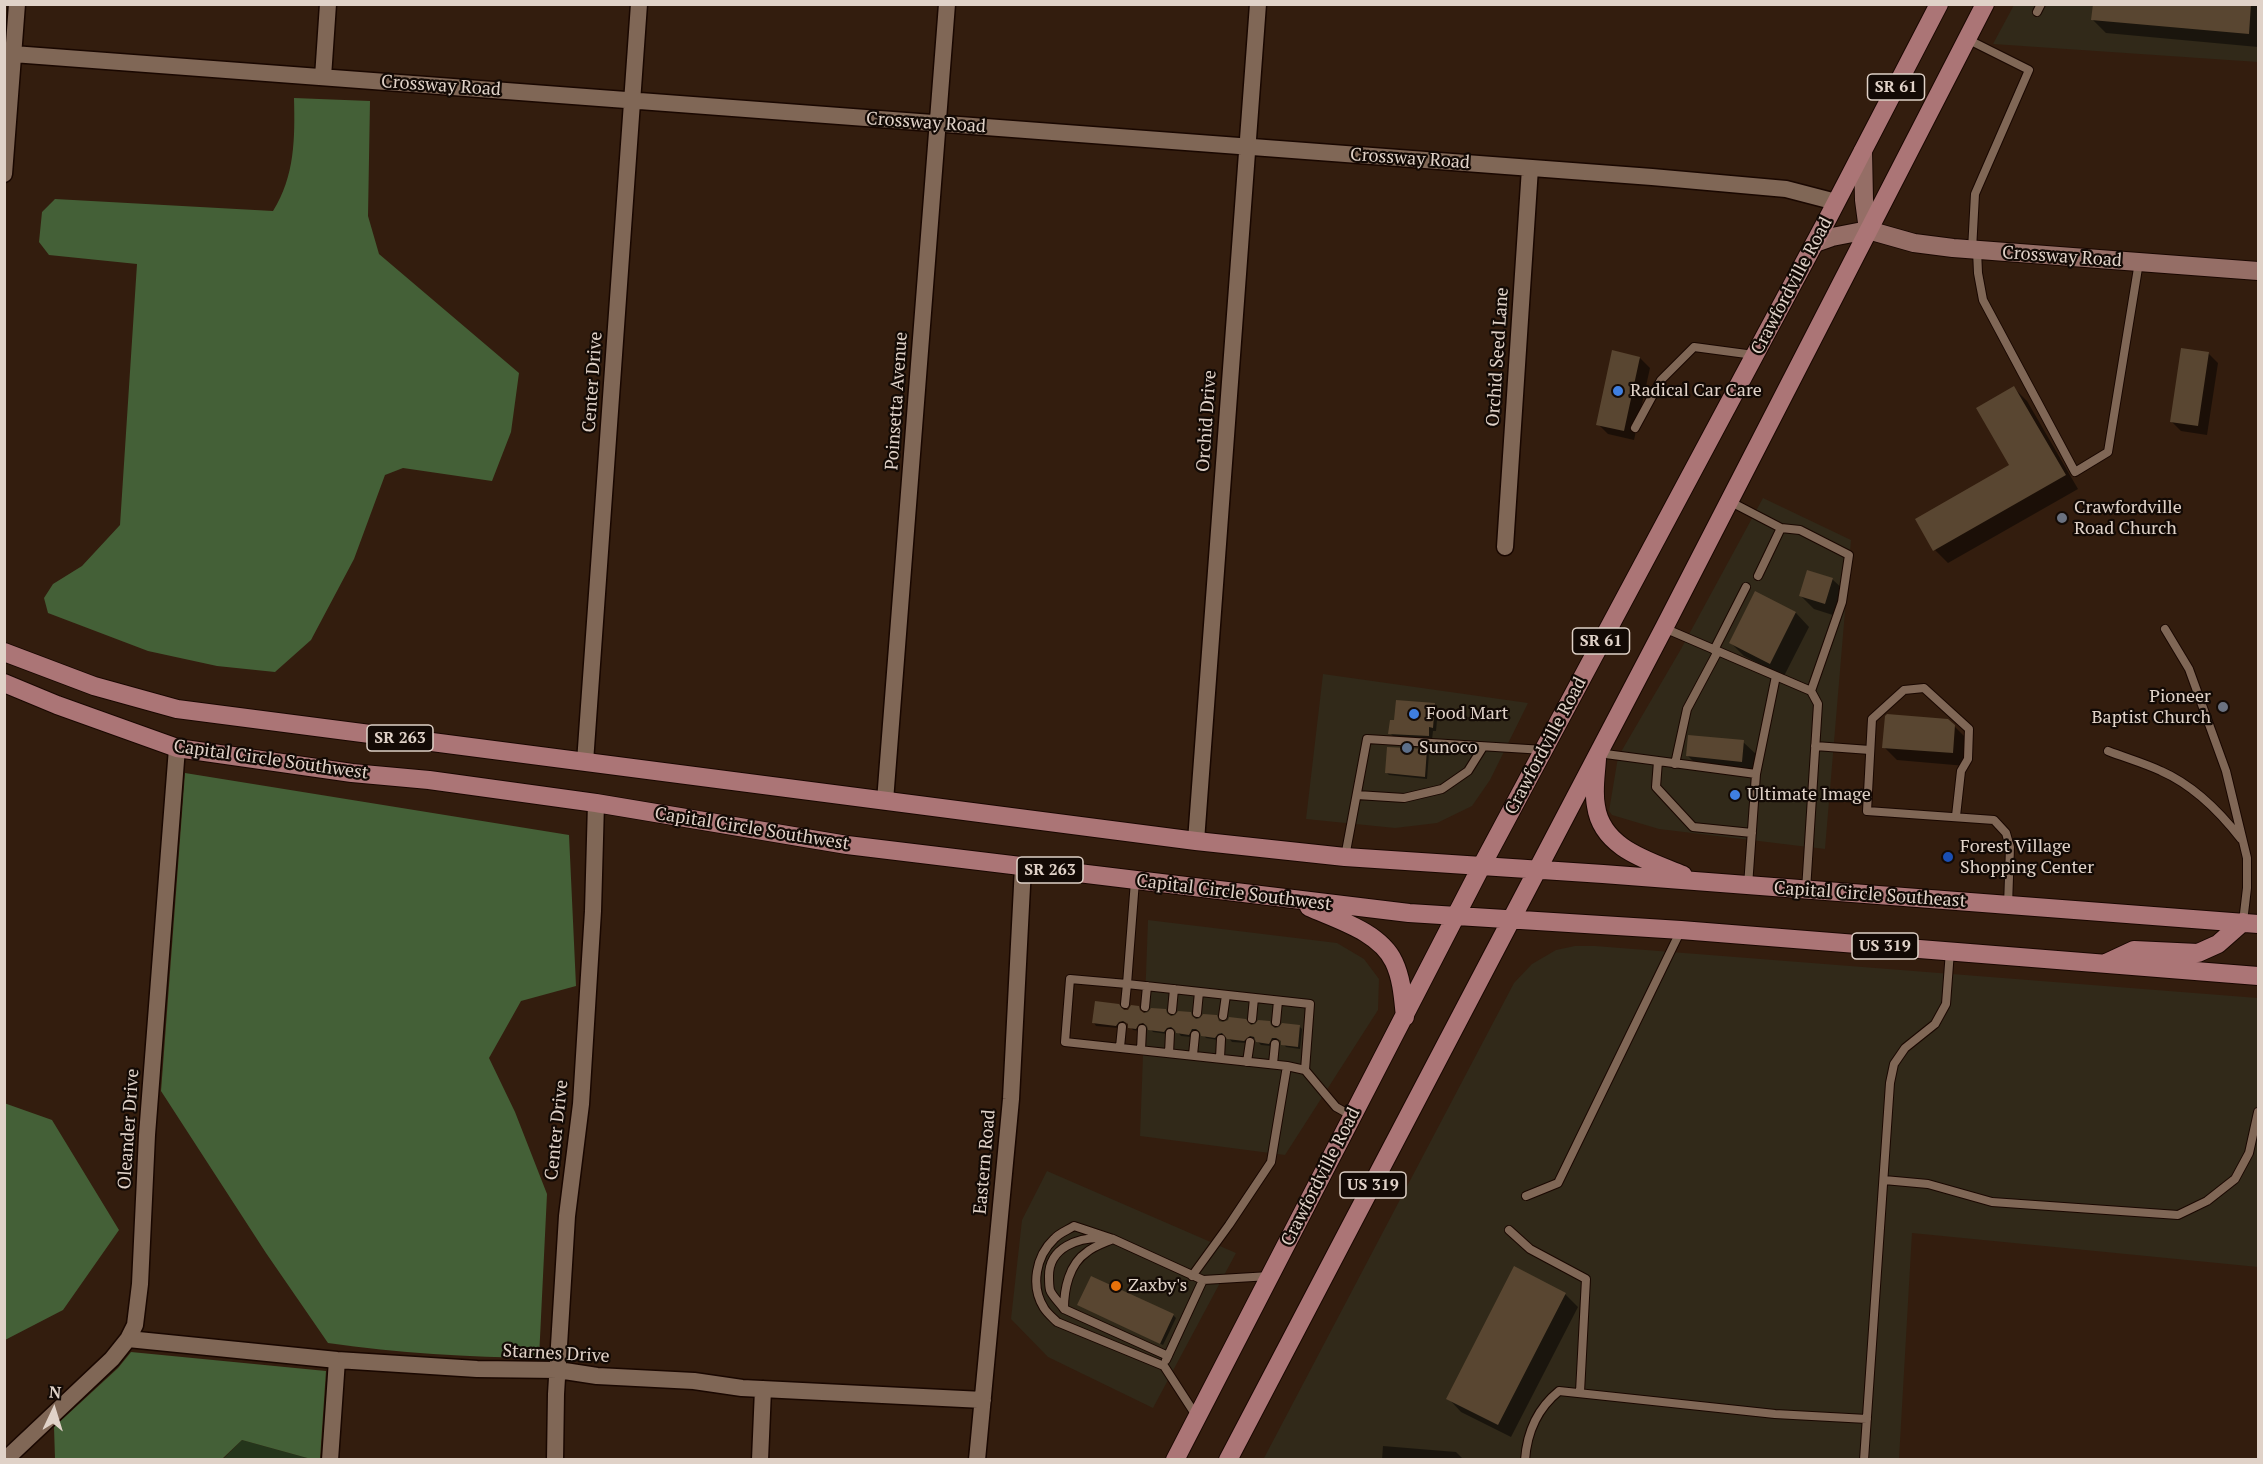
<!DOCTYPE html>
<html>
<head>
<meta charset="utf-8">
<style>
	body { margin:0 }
	#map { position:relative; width:2263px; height:1464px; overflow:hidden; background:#331d0e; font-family:"PT Serif",serif }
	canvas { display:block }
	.frame { position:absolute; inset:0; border:6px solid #e0d2c8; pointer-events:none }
	.north { position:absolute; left:24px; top:1380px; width:60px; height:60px; -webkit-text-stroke:4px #130a05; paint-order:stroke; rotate:4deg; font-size:16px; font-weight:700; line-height:24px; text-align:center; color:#e0d2c8 }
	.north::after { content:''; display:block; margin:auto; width:21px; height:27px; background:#e0d2c8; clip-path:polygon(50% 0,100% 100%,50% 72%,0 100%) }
</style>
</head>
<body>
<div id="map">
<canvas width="2263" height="1464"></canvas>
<div class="frame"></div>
<div class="north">N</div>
</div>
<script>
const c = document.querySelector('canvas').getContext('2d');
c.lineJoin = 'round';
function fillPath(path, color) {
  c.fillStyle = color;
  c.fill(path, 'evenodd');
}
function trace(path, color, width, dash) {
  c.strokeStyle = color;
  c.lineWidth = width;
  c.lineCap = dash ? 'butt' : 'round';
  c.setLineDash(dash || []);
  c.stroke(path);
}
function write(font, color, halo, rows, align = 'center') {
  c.font = font + ' "PT Serif",serif';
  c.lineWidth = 4.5;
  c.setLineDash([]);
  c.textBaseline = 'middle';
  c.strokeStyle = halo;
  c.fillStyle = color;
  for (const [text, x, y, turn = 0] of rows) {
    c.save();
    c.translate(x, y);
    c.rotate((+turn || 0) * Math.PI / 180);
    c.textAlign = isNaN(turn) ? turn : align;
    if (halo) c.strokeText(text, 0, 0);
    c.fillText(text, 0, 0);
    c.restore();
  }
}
const commercial = new Path2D(`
	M 2014,5 L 2258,5 L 2258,62 L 1993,44 Z
	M 1763,498 L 1851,540 L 1825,849 L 1659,829 L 1612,815 L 1609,811 L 1618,757 L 1681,649 Z
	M 1323,674 L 1528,703 L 1490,780 L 1472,806 L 1437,823 L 1395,828 L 1306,819 Z
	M 1148,920 L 1337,943 L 1364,959 L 1379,979 L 1378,1010 L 1285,1155 L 1140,1136 Z
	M 1575,946 L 1595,946 L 2258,998 L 2258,1267 L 1912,1233 L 1899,1459 L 1263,1460 L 1514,983 L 1532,964 L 1556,950 Z
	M 1047,1171 L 1236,1253 L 1153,1408 L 1048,1357 L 1011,1319 L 1022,1220 Z`);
const green = new Path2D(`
	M 242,1440 L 311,1459 L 222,1460 Z`);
const forest = new Path2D(`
	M 294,98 L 370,101 L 368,216 L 379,254 L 519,373 L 511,432 L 492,481 L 403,468 L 385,475 L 354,559 L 311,640 L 275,672 L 217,666 L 148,651 L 48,613 L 44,598 L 53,584 L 82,566 L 120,525 L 137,264 L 49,255 L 39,242 L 42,212 L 55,199 L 273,211 C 295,176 295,138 294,98 Z
	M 185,773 L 569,835 L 576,986 L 521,1001 L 489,1058 L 515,1112 L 547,1194 L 539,1358 C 468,1357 398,1353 328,1343 L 266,1253 L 161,1091 Z
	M 4,1103 L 52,1120 L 119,1230 L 63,1310 L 5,1340 Z
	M 131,1352 L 326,1371 L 320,1459 L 311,1459 L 242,1440 L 222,1459 L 55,1459 L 54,1427 L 118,1368 Z`);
const shadow = new Path2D(`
	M 2094,4 L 2258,4 L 2258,47 L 2106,33 L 2093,20 Z
	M 2208,353 L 2218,363 L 2207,435 L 2181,431 L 2171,421 Z
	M 1640,358 L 1650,368 L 1634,440 L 1608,434 L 1598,424 Z
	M 2014,388 L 2027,401 L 2078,489 L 1948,563 L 1935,550 L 2011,466 Z
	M 1832,579 L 1846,592 L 1839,617 L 1814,609 L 1801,596 Z
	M 1756,593 L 1796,613 L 1809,627 L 1784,676 L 1744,656 L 1731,643 Z
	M 1435,705 L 1438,709 L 1436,731 L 1433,731 L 1432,740 L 1394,737 L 1390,733 L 1395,722 Z
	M 1948,720 L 1968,740 L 1966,766 L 1897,760 L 1884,747 Z
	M 1743,742 L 1757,755 L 1755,775 L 1701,769 L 1688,756 Z
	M 1427,751 L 1429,753 L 1427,779 L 1389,775 L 1386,772 Z
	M 1138,1007 L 1142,1013 L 1165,1011 L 1169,1016 L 1190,1014 L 1194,1019 L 1216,1017 L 1220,1023 L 1251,1027 L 1269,1023 L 1273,1028 L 1299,1026 L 1302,1029 L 1300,1049 L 1286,1047 L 1280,1040 L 1275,1041 L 1271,1046 L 1261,1045 L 1254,1038 L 1247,1043 L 1232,1042 L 1226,1035 L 1220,1036 L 1218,1040 L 1206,1038 L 1200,1031 L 1195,1032 L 1191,1037 L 1181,1036 L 1175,1029 L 1169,1030 L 1167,1034 L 1153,1032 L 1147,1025 L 1141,1026 L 1139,1031 L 1133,1030 L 1127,1023 L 1122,1024 L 1119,1028 L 1096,1026 L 1094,1023 Z
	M 1565,1294 L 1578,1307 L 1511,1437 L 1461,1412 L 1448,1398 Z
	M 1079,1305 L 1173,1315 L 1176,1318 L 1163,1345 Z
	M 1383,1446 L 1456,1452 L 1464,1460 L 1382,1460 Z`);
const building = new Path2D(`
	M 2093,4 L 2251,4 L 2249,34 L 2091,20 Z
	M 2181,348 L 2209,352 L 2198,426 L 2170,422 Z
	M 1612,350 L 1640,357 L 1624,431 L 1596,425 Z
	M 2014,386 L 2066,475 L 1933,551 L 1915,519 L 2009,465 L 1976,408 Z
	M 1807,570 L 1833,578 L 1825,604 L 1799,596 Z
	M 1755,591 L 1796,612 L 1770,664 L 1729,643 Z
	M 1396,700 L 1435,703 L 1433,728 L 1429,727 L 1429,736 L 1388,734 L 1390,720 L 1394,720 Z
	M 1887,714 L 1948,719 L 1955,725 L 1953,753 L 1882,748 L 1885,716 Z
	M 1688,735 L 1744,740 L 1742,762 L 1686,756 Z
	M 1387,747 L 1427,749 L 1425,777 L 1385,773 Z
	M 1095,1001 L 1119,1004 L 1124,1010 L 1128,1010 L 1131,1005 L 1139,1006 L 1140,1010 L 1144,1013 L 1148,1012 L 1151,1008 L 1166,1009 L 1167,1013 L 1171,1016 L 1175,1015 L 1178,1011 L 1191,1012 L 1192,1016 L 1196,1019 L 1200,1018 L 1203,1014 L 1217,1015 L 1219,1021 L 1223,1022 L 1228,1020 L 1229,1017 L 1246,1019 L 1251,1025 L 1255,1024 L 1258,1020 L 1270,1021 L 1271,1025 L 1275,1028 L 1279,1027 L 1282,1023 L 1300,1025 L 1298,1047 L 1281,1045 L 1281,1041 L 1276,1038 L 1272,1038 L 1269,1044 L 1256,1042 L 1254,1037 L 1250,1036 L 1244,1041 L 1227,1039 L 1222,1033 L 1218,1034 L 1215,1038 L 1201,1036 L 1200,1032 L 1196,1029 L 1192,1029 L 1189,1035 L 1176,1033 L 1175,1030 L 1171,1027 L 1167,1028 L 1164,1032 L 1148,1030 L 1147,1026 L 1143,1023 L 1139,1024 L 1136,1029 L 1128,1028 L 1128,1024 L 1123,1021 L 1119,1022 L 1116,1026 L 1092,1023 Z
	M 1514,1266 L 1566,1293 L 1498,1425 L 1446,1399 Z
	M 1091,1276 L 1174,1314 L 1160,1344 L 1077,1305 Z`);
const lane = new Path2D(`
	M 2037,12 L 2041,4
	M 1967,39 L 2029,70 L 1975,194 L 1972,250
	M 1977,250 L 1978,273 L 1983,300 L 2075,472 L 2108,452 L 2139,262
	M 1635,428 L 1661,380 L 1694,347 L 1754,355
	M 1729,501 L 1781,528 L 1800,530 L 1849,555 L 1842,602 L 1811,691
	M 1758,576 L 1781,528
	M 1664,628 L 1811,691 L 1818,704 L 1806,890
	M 2165,629 L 2189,669 L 2226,771 L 2247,858 L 2247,888 L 2243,922
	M 1714,650 L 1746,587
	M 1815,746 L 1870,750
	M 2108,751 C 2126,758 2144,763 2161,771 C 2193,785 2220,812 2241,839
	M 1598,753 L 1756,774
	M 1658,761 L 1656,787 L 1693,827 L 1752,833
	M 1675,764 L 1687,709 L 1718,651
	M 1357,795 L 1404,798 L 1442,789 L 1468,771 L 1483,747
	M 1956,816 L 1961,771 L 1968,759 L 1969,729 L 1924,688 L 1904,690 L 1872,719 L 1867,811 L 1994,820 L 2006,833 L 2010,847 L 2008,906
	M 1345,857 L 1367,739 L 1544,750
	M 1748,886 L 1756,774 L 1776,676
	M 1125,1004 L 1127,984 L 1070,979 L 1065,1042 L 1287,1066 L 1305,1070 L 1310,1004 L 1127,984 L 1135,881
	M 1145,1007 L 1147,986
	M 1172,1010 L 1174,989
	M 1197,1013 L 1199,992
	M 1223,1016 L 1226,995
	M 1252,1019 L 1254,998
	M 1276,1022 L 1278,1001
	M 1120,1047 L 1122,1027
	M 1141,1050 L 1142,1029
	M 1169,1053 L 1170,1033
	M 1193,1055 L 1195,1035
	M 1220,1058 L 1221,1039
	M 1247,1062 L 1250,1042
	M 1273,1064 L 1275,1044
	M 1305,1070 L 1336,1107 L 1352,1116
	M 1884,1180 L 1928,1184 L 1992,1202 L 2178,1215 L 2207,1201 L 2235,1179 L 2249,1153 L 2258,1112
	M 1526,1196 L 1558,1183 L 1681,930
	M 1509,1230 L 1530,1249 L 1586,1279 L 1580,1392
	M 1113,1239 C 1104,1243 1094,1246 1087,1252 C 1069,1264 1064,1289 1064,1309 L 1168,1356
	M 1192,1276 L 1229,1225 L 1271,1162 L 1287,1066
	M 1064,1309 C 1060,1303 1052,1296 1050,1290 C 1049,1286 1049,1279 1049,1276 C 1049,1247 1079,1237 1103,1238
	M 1166,1360 L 1203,1280
	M 1197,1417 L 1164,1366 L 1057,1322 C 1053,1318 1047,1313 1044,1308 C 1030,1286 1036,1256 1054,1239 C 1059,1233 1068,1230 1074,1226 L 1113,1239 L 1203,1280 L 1270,1276
	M 1525,1460 C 1527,1432 1538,1408 1559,1391 L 1775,1414 L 1867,1419
	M 1864,1460 L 1890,1083 L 1894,1064 L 1905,1048 L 1935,1024 L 1946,1004 L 1950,951`);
const street = new Path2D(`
	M 13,54 L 1652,177 L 1786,189 L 1836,202
	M 323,77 L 328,4
	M 4,174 L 17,4
	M 1505,547 L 1530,168
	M 585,762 L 639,4
	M 885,801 L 947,4
	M 1196,841 L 1258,4
	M 128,1339 L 337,1360 L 477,1369 L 558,1370 L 597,1376 L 694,1381 L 742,1388 L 983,1400
	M 5,1460 L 112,1359 L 128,1339 L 135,1325 L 140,1284 L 147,1135 L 177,748
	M 330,1460 L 337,1360
	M 555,1460 L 556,1394 L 567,1216 L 581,1104 L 593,911 L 596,803
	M 760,1460 L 763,1389
	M 977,1460 L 1011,1099 L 1023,867`);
const secondary = new Path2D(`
	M 1863,151 L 1864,200 L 1868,230
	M 1815,243 L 1832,237 L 1868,230 L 1914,243 L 1953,248 L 2258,271`);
const primary = new Path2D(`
	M 4,652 L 94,686 L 177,709 L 1196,841 L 1345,857 L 1603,874 L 2258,924
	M 4,683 L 57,705 L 177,748 L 352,773 L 429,780 L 596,803 L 847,845 L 1409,913 L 1681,930 L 2258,976
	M 1597,759 C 1596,775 1593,791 1596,806 C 1602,849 1650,861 1683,875
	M 1309,907 C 1338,920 1380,932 1394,962 C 1402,979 1403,998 1405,1017
	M 2106,963 L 2134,950 L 2198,953 L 2218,944 L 2243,922
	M 1175,1460 L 1481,867 L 1828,218 L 1939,4
	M 1228,1460 L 1664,628 L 1985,4`);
const markers = [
	[1618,391,6,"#3f7fe0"],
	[2062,518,6,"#6b7280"],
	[2223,707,6,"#6b7280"],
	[1414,714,6,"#3f7fe0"],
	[1407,748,6,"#5c6f8a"],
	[1735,795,6,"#3f7fe0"],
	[1948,857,6,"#1a4fb4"],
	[1116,1286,6,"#e8710a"]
];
const shields = [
	[1896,87,57],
	[1601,641,57],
	[400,738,66],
	[1050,870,66],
	[1885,946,66],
	[1373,1185,66]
];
const shieldNames = [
	["SR 61",1896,87],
	["SR 61",1601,641],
	["SR 263",400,738],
	["SR 263",1050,870],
	["US 319",1885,946],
	["US 319",1373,1185]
];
const streetNames = [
	["Crossway Road",441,86,4],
	["Crossway Road",926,123,4],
	["Crossway Road",1410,159,4],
	["Crossway Road",2062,257,4],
	["Crawfordville Road",1792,286,-62],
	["Orchid Seed Lane",1498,357,-86],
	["Center Drive",593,382,-86],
	["Poinsetta Avenue",897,401,-86],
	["Orchid Drive",1207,421,-86],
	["Crawfordville Road",1546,746,-62],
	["Capital Circle Southwest",271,760,8],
	["Capital Circle Southwest",752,829,9],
	["Capital Circle Southwest",1234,893,7],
	["Capital Circle Southeast",1870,895,4],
	["Oleander Drive",129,1129,-86],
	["Center Drive",557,1130,-84],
	["Eastern Road",985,1162,-85],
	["Crawfordville Road",1321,1177,-63],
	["Starnes Drive",556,1354,3]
];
const poiNames = [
	["Radical Car Care",1630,391],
	["Crawfordville",2074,508],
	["Road Church",2074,529],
	["Pioneer",2211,697,"right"],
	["Baptist Church",2211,718,"right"],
	["Food Mart",1426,714],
	["Sunoco",1419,748],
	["Ultimate Image",1747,795],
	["Forest Village",1960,847],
	["Shopping Center",1960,868],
	["Zaxby's",1128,1286]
];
fillPath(commercial, '#312919');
fillPath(green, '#24351b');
fillPath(forest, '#446037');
fillPath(shadow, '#0007');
fillPath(building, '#594631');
trace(lane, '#190700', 10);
trace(street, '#190700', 19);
trace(secondary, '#190700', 20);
trace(primary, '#190700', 20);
trace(lane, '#806756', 8);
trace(street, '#806756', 16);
trace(secondary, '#956e66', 18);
trace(primary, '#ab7576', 18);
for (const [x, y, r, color] of markers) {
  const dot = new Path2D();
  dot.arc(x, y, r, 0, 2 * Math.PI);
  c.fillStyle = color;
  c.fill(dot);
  trace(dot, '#130a05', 2);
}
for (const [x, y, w] of shields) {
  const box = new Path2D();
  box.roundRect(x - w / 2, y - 13, w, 26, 4.5);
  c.fillStyle = '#130a05';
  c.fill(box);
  trace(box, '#e0d2c8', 1.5);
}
write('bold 16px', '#e0d2c8', null, shieldNames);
write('18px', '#e0d2c8', '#130a05', streetNames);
write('18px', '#e0d2c8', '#130a05', poiNames, 'left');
</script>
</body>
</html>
